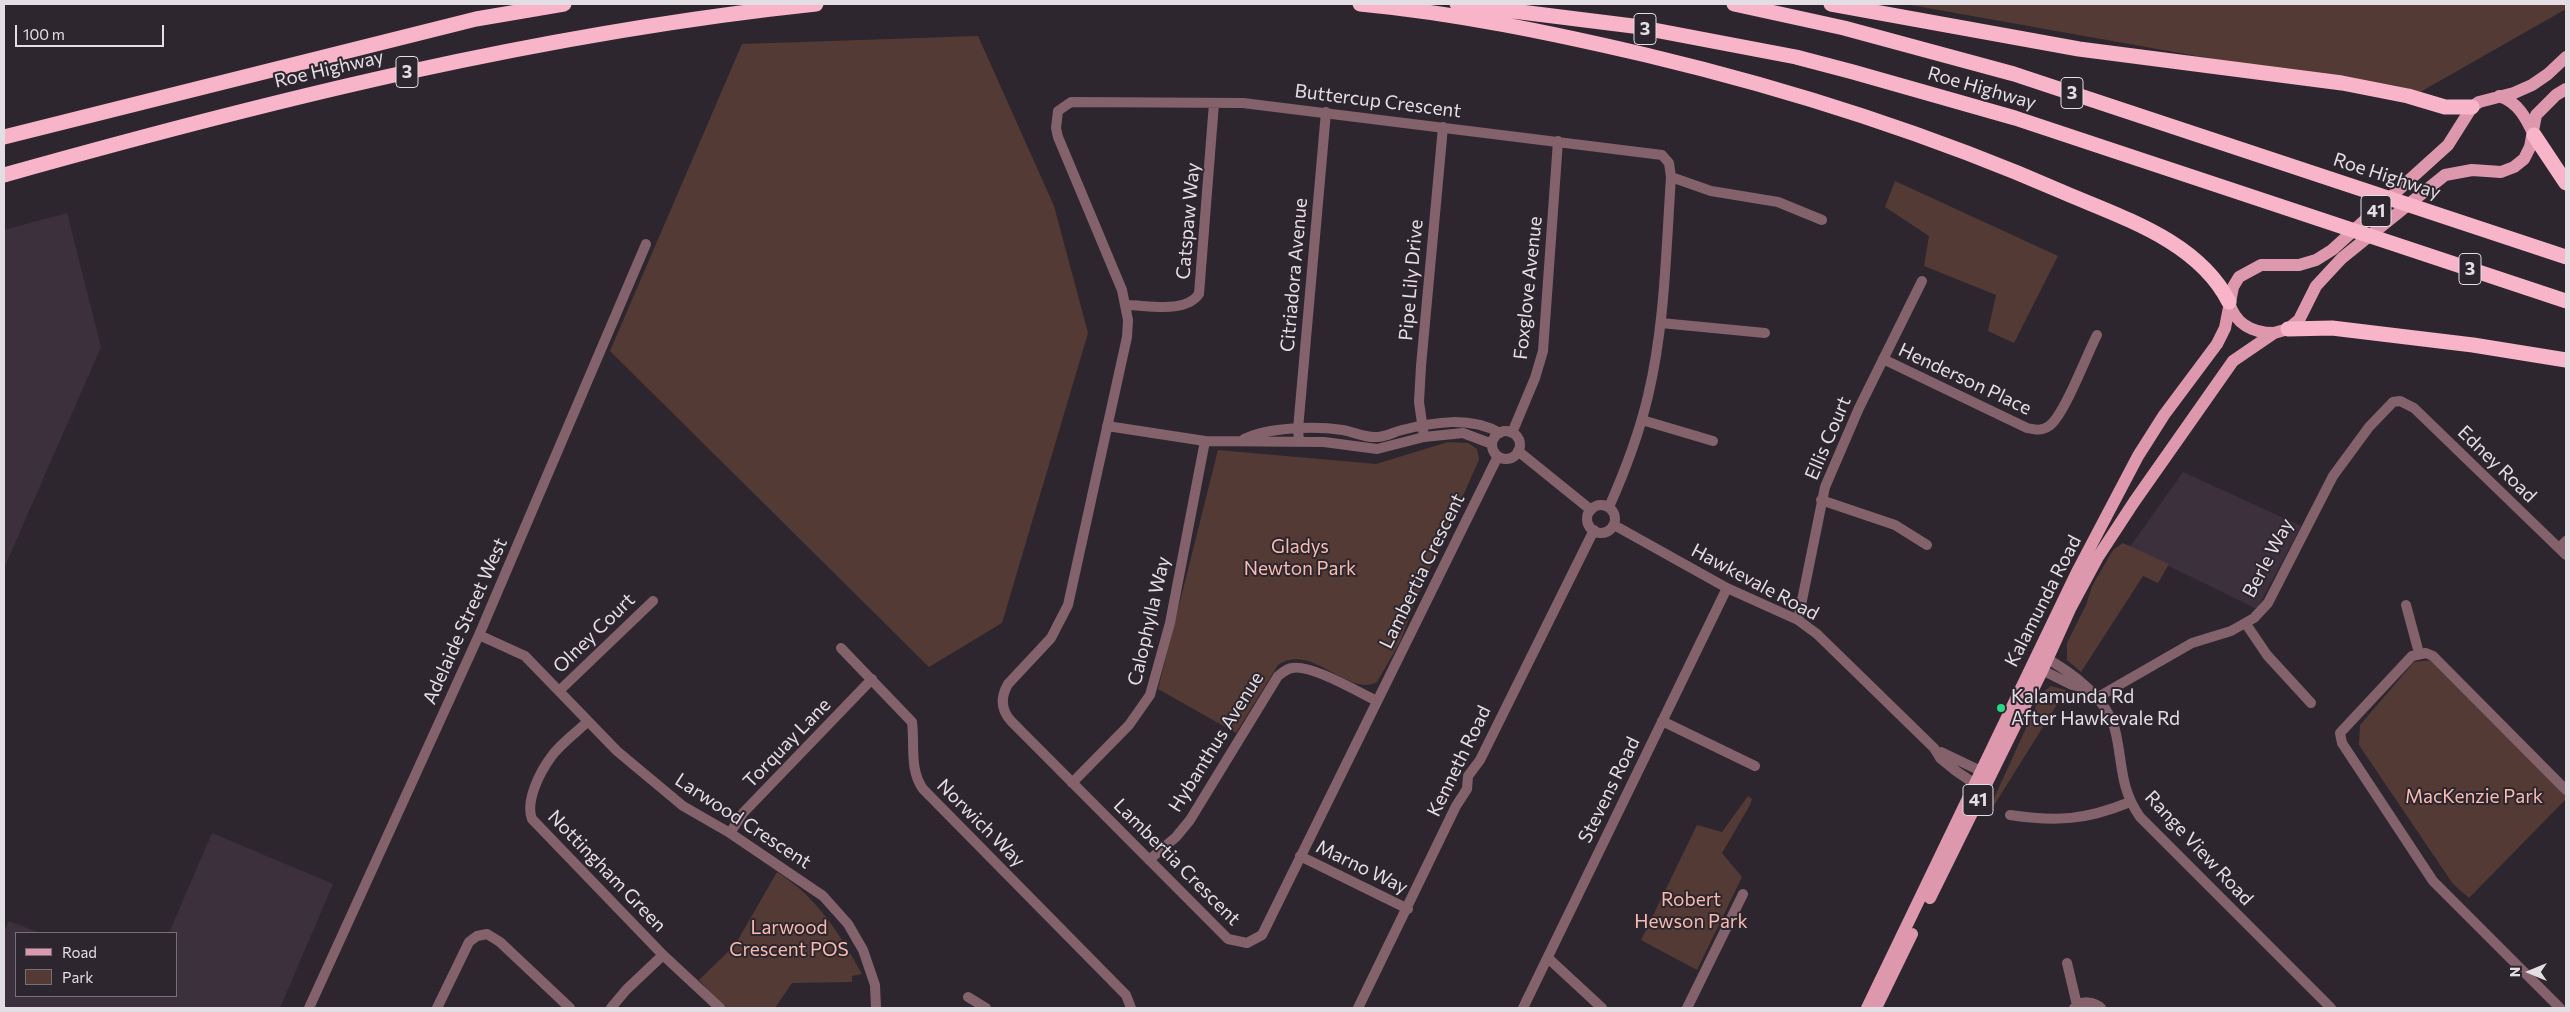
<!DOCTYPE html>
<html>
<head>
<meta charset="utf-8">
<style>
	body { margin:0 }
	#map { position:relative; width:2570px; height:1012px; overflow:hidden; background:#2e262f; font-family:Commissioner,sans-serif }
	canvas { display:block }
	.frame { position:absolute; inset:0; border:5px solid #e3dee3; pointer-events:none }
	.legend { position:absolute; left:15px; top:932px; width:162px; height:65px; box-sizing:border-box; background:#2e262f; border:1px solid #767077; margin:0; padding:6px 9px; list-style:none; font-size:15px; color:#e3dee3 }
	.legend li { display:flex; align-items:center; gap:10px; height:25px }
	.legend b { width:25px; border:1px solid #767077 }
	.north { position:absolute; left:2505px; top:947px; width:50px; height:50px; -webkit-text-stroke:4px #2e262f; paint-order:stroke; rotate:270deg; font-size:14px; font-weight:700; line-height:20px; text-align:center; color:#e3dee3 }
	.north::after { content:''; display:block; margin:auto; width:18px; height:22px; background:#e3dee3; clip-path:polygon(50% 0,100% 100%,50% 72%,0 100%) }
	.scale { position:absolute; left:15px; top:25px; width:149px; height:22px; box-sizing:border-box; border:2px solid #e3dee3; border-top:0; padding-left:6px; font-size:15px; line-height:18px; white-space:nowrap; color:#e3dee3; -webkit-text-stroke:4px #2e262f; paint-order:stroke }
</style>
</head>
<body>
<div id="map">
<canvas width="2570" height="1012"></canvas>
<div class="frame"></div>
<ul class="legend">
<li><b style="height:6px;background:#de98ae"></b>Road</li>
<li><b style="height:14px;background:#533a34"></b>Park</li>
</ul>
<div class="north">N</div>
<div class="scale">100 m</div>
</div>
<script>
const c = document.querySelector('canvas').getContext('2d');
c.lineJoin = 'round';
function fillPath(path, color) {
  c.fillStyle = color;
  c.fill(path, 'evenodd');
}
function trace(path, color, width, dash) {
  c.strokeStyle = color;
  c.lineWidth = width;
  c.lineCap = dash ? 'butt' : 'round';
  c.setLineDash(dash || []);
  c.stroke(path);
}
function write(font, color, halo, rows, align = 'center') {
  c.font = font + ' Commissioner,sans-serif';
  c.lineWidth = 4;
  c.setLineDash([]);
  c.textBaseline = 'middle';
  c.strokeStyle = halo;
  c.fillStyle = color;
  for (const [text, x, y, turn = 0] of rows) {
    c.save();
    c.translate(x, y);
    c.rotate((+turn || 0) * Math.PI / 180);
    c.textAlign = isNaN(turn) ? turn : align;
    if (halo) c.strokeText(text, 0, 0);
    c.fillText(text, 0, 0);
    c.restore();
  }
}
const built = new Path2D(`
	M 67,213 L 101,347 L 4,568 L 4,230 Z
	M 2183,472 L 2301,526 L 2257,609 L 2130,547 Z
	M 212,833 L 333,884 L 280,1008 L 4,1008 L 4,932 L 9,921 L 40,933 L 16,933 L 16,996 L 176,996 L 176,933 L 169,933 Z`);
const green = new Path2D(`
	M 1905,4 L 2566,4 L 2566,9 L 2415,95 Z
	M 978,36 L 1054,206 L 1088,333 L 1002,623 L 929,667 L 610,351 L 742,44 Z
	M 1895,181 L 2058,256 L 2014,343 L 1988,331 L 1996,295 L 1924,266 L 1929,236 L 1885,207 Z
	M 1448,442 L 1468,443 L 1477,449 L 1479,460 L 1415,602 L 1400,642 L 1377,682 C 1347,698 1313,642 1278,665 L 1236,733 L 1158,689 L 1218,450 L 1376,464 Z
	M 2123,543 L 2169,564 L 2158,583 L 2143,576 L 2081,672 L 2067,660 L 2067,643 L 2086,605 L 2092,586 L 2113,550 Z
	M 2431,660 L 2566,794 L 2566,799 L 2469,898 L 2453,884 L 2359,745 L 2360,725 L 2414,662 Z
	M 2051,686 L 2066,690 L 1993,807 L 1990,807 L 2042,693 Z
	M 1748,796 L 1752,799 L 1750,805 L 1722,853 L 1742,877 L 1697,970 L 1641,940 L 1697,825 L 1722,832 Z
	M 777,872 C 817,897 840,934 862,974 L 852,976 L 852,982 L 792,983 L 775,1008 L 725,1008 L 699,980 L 735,945 Z`);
const street = new Path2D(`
	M 1671,177 L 1711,191 L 1778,202 L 1822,220
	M 1126,305 C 1148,305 1185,314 1199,294 L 1214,103
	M 1661,323 L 1765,333
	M 1883,359 L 2027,428 C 2035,430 2042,431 2049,426 C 2064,416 2087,354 2097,335
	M 1642,420 L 1713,441
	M 1107,426 L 1205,441 L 1324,442 L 1377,449 L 1424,437 L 1463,433 L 1492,444
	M1492 445a14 14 0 1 1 28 0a14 14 0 1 1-28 0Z
	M 1512,433 L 1535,378 L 1543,351 L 1558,141
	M 1424,437 L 1419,402 L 1421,366 L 1443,127
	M 1244,439 C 1269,427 1315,426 1343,430 C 1354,432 1365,438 1377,437 C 1385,437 1394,432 1402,430 C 1434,422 1470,416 1500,433
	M 1299,441 L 1298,429 L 1326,112
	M 1518,451 L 1591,510
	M 1498,456 L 1262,935 L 1247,943 L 1228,939 L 1011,721 C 1001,710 1000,698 1008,684 L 1051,638 L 1068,605 L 1127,337 L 1128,320 L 1122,290 L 1058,137 L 1056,128 L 1058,111 L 1071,102 L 1243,103 L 1662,155 L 1669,163 L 1671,177 C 1666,250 1665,325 1648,396 C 1639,434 1625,471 1609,507
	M 1821,500 L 1895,525 L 1927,545
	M1587 519a14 14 0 1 1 28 0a14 14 0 1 1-28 0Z
	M 1614,525 L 1727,588 L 1798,620 L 1817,634 L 1934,748 L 1940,758 L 1956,771 L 1981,788
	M 2559,548 L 2566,541
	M 2406,605 L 2419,653
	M 1798,620 L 1825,487 L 1859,408 L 1922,281
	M 2246,624 L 2267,655 L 2311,703
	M 479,635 L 525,656 L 617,751 L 683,806 L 730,833 L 823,896 L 848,924 L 863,950 L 875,985 L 876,1008
	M 841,648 L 912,722 C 915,745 909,769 923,789 L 1126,995 L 1131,1008
	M 2042,656 C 2072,672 2109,699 2116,734 C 2123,766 2120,788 2140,817 L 2331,1008
	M 2036,667 L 2072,685 L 2085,688
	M 559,691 L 653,601
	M 2098,697 L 2192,643 L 2231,631 L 2254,618 L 2268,603 L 2333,476 L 2369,427 L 2393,402 L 2400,401 L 2414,408 L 2566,555
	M 1662,721 L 1755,766
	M 587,722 C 576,733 560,744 551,757 C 540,772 525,801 532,819 L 663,955 L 720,1008
	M 1941,752 L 1987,774
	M 1072,783 L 1129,725 L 1150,695 L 1170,623 L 1205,441
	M 2010,815 C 2057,822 2086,820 2130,802
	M 730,833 L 743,813 L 872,679
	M 1300,856 L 1408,909
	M 1149,860 L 1176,837 L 1190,820 L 1278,676 C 1282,673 1286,669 1292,668 C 1311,664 1358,692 1377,701
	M 1548,958 L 1602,1008
	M 2067,963 L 2077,1005
	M 968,997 L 986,1008
	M 309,1008 L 479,635 L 646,244
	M 437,1008 L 469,942 L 477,936 L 487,934 L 500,942 L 570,1008
	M 611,1008 L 626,990 L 663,955
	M 1358,1008 L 1456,806 L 1467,789 L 1468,776 L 1480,760 L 1594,530
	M 1523,1008 L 1727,588
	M 1687,1008 L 1743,894
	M 2074,1008 C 2081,1000 2094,1001 2101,1008
	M 2560,1008 L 2433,881 L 2342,743 L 2340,733 L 2412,656 L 2426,653 L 2433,656 L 2566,790`);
const primary = new Path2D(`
	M 2499,96 C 2518,102 2526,118 2534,135
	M 2229,302 C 2235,324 2253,333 2274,333
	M 1930,898 L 2042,671 L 2070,609 L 2098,557 L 2134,502 L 2233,361 L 2274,333 L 2288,329 L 2299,320 L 2316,286 L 2342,258 L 2445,175 L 2472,170 L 2501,172 L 2514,167 L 2524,159 L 2530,147 L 2536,115 L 2556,95 L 2566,89
	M 1867,1008 L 2077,572 L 2138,456 L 2164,415 L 2217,344 L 2225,328 L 2233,287 L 2239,277 L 2261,265 L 2299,265 L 2316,260 L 2332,250 L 2448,145 L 2472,107 L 2479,102 L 2514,93 L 2532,85 L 2548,74 L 2566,57
	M 1876,1008 L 1912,934`);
const highway = new Path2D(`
	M 1360,4 C 1456,13 1552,33 1646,55 C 1789,89 1930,134 2065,193 C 2123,218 2198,241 2229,302
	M 1457,4 L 1633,26 L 1796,57 L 1853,72 L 2015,118 L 2566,301
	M 1734,4 L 1844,28 L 2014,74 L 2566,257
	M 1831,4 L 2079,49 L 2342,83 L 2408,96 L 2445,107 L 2472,107
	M 2534,135 L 2566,183
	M 4,137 L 476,19 L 564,4
	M 4,175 C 271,100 540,33 816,4
	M 2288,329 L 2332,328 L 2473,345 L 2566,360`);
const markers = [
	[2001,708,5,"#27d885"]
];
const shields = [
	[1645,29,22],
	[407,72,22],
	[2072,93,22],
	[2376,211,30],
	[2470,269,22],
	[1978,800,30]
];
const shieldNames = [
	["3",1645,29],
	["3",407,72],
	["3",2072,93],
	["41",2376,211],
	["3",2470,269],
	["41",1978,800]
];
const streetNames = [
	["Roe Highway",329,69,-13],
	["Roe Highway",1982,88,16],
	["Buttercup Crescent",1378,101,7],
	["Roe Highway",2387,176,18],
	["Catspaw Way",1188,221,-85],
	["Citriadora Avenue",1294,275,-85],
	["Pipe Lily Drive",1411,280,-85],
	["Foxglove Avenue",1528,288,-84],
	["Henderson Place",1965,379,25],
	["Ellis Court",1828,438,-67],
	["Edney Road",2497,464,44],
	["Berle Way",2268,558,-62],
	["Lambertia Crescent",1422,571,-64],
	["Hawkevale Road",1755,582,28],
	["Kalamunda Road",2043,601,-63],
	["Adelaide Street West",465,621,-66],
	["Calophylla Way",1149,621,-77],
	["Olney Court",594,633,-44],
	["Hybanthus Avenue",1216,742,-58],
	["Torquay Lane",787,743,-46],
	["Kenneth Road",1459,761,-64],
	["Stevens Road",1609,790,-64],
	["Larwood Crescent",743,821,33],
	["Norwich Way",981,823,45],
	["Range View Road",2199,848,47],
	["Lambertia Crescent",1177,862,45],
	["Marno Way",1362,867,26],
	["Nottingham Green",607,871,46]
];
const parkNames = [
	["Gladys",1300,547],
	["Newton Park",1300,569],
	["MacKenzie Park",2474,797],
	["Robert",1691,900],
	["Hewson Park",1691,922],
	["Larwood",789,928],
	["Crescent POS",789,950]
];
const poiNames = [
	["Kalamunda Rd",2011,697],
	["After Hawkevale Rd",2011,719]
];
fillPath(built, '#3c303c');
fillPath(green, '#533a34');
trace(street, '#84626c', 10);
trace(primary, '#de98ae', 12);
trace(highway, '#f8b4c8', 15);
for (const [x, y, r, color] of markers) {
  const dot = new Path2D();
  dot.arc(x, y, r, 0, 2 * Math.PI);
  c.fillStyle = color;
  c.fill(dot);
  trace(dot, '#2e262f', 2);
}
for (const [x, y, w] of shields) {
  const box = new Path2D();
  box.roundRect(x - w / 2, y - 15.5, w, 31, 4);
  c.fillStyle = '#2e262f';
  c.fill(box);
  trace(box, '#e3dee3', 1);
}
write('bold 18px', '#e3dee3', null, shieldNames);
write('19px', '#e3dee3', '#2e262f', streetNames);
write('19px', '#f8bcaf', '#2e262f', parkNames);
write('19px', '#e3dee3', '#2e262f', poiNames, 'left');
</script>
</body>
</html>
